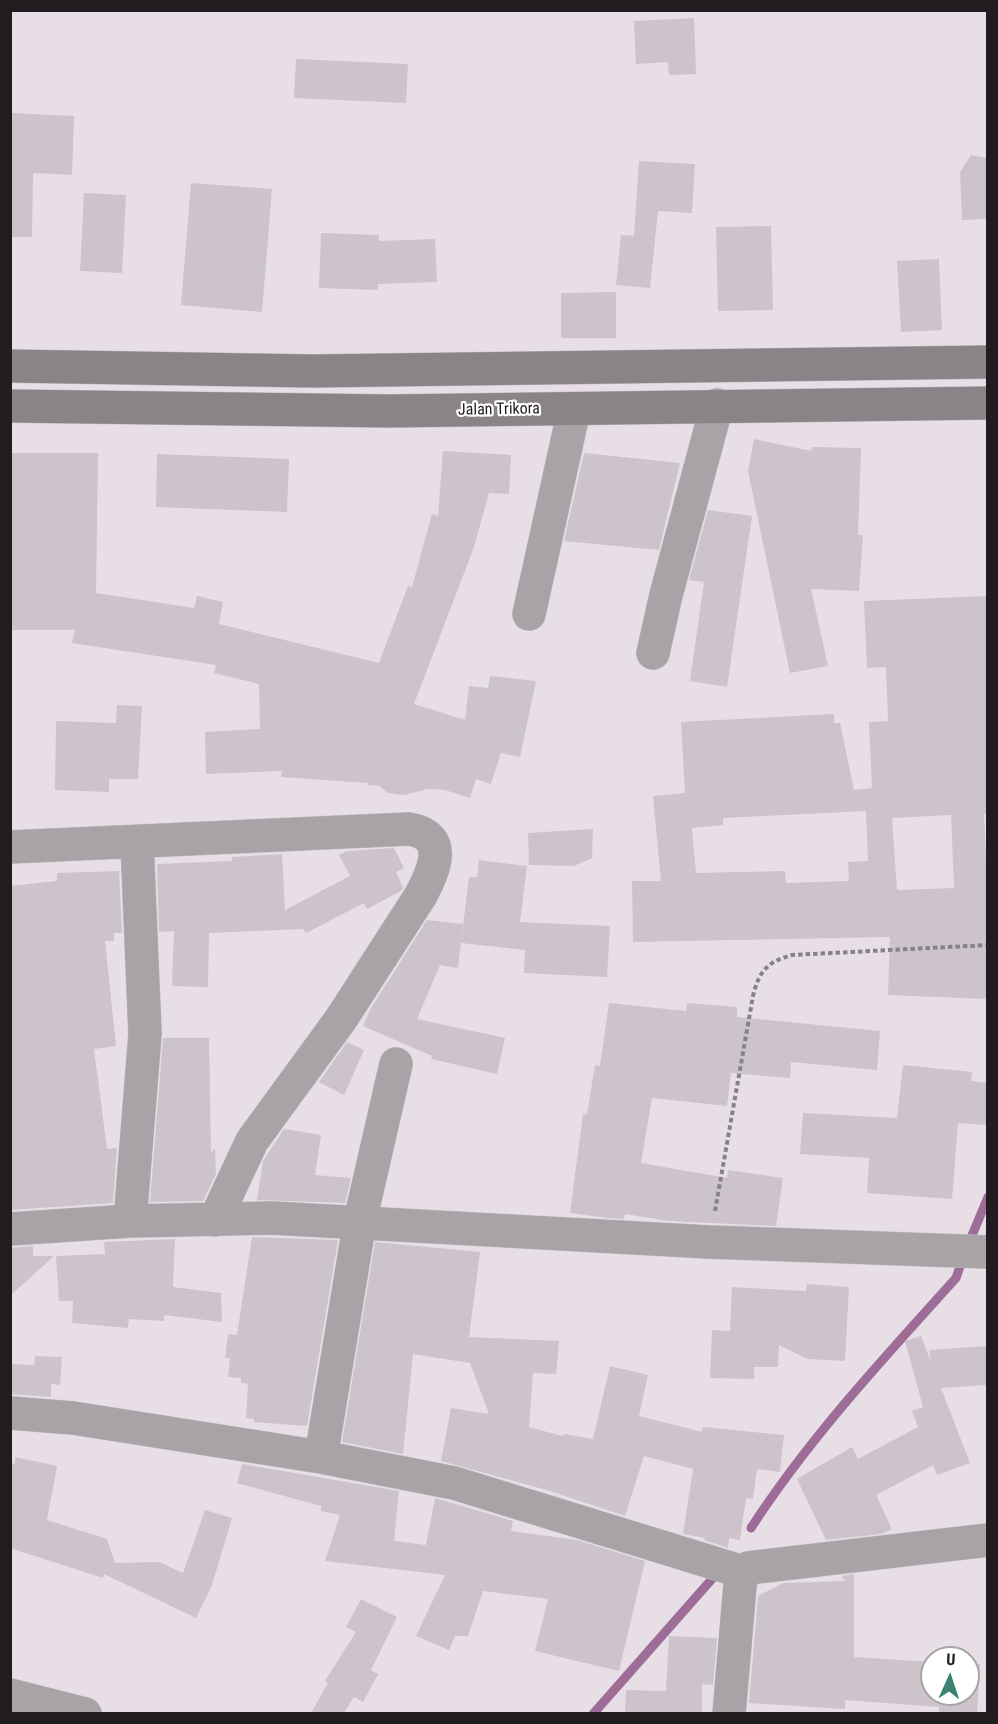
<!DOCTYPE html>
<html>
<head>
<meta charset="utf-8">
<style>
	body { margin:0 }
	#map { position:relative; width:998px; height:1724px; overflow:hidden; background:#e8dfe6; font-family:"Roboto Condensed",sans-serif }
	canvas { display:block }
	.frame { position:absolute; inset:0; border:12px solid #201c1f; pointer-events:none }
	.north { position:absolute; left:920px; top:1646px; width:60px; height:60px; box-sizing:border-box; background:#fff; border:2px solid #a6a4a5; border-radius:50%; rotate:3deg; font-size:16px; font-weight:700; line-height:24px; text-align:center; color:#201c1f }
	.north::after { content:''; display:block; margin:auto; width:21px; height:27px; background:#3c8175; clip-path:polygon(50% 0,100% 100%,50% 72%,0 100%) }
</style>
</head>
<body>
<div id="map">
<canvas width="998" height="1724"></canvas>
<div class="frame"></div>
<div class="north">U</div>
</div>
<script>
const c = document.querySelector('canvas').getContext('2d');
c.lineJoin = 'round';
function trace(path, color, width, dash) {
  c.strokeStyle = color;
  c.lineWidth = width;
  c.lineCap = dash ? 'butt' : 'round';
  c.setLineDash(dash || []);
  c.stroke(path);
}
function fillPath(path, color) {
  c.fillStyle = color;
  c.fill(path, 'evenodd');
}
function write(font, color, halo, rows, align = 'center') {
  c.font = font + ' "Roboto Condensed",sans-serif';
  c.lineWidth = 4.5;
  c.setLineDash([]);
  c.textBaseline = 'middle';
  c.strokeStyle = halo;
  c.fillStyle = color;
  for (const [text, x, y, turn = 0] of rows) {
    c.save();
    c.translate(x, y);
    c.rotate((+turn || 0) * Math.PI / 180);
    c.textAlign = isNaN(turn) ? turn : align;
    if (halo) c.strokeText(text, 0, 0);
    c.fillText(text, 0, 0);
    c.restore();
  }
}
const stream = new Path2D(`
	M 968,1245 L 988,1197
	M 751,1528 C 810,1437 884,1358 956,1278 L 963,1258
	M 593,1714 L 719,1571`);
const building = new Path2D(`
	M 694,18 L 696,74 L 669,75 L 668,62 L 636,64 L 634,21 Z
	M 296,59 L 408,64 L 406,103 L 294,98 Z
	M 10,113 L 74,116 L 72,175 L 33,173 L 32,237 L 10,237 Z
	M 971,155 L 987,158 L 987,219 L 962,220 L 960,172 Z
	M 639,161 L 695,164 L 692,213 L 658,211 L 650,288 L 616,285 L 621,235 L 634,236 Z
	M 191,183 L 272,189 L 262,312 L 181,305 Z
	M 84,193 L 126,195 L 122,273 L 80,271 Z
	M 771,226 L 773,310 L 718,311 L 716,227 Z
	M 321,233 L 379,235 L 379,241 L 435,239 L 437,282 L 378,284 L 378,290 L 319,288 Z
	M 939,259 L 942,330 L 901,332 L 897,261 Z
	M 616,292 L 616,338 L 561,338 L 561,293 Z
	M 754,439 L 811,451 L 812,447 L 861,448 L 858,535 L 863,535 L 859,591 L 811,589 L 828,666 L 790,673 L 748,471 Z
	M 443,451 L 511,455 L 509,494 L 489,493 L 474,547 L 414,704 L 465,720 L 469,686 L 488,688 L 490,676 L 536,681 L 520,757 L 501,753 L 491,784 L 476,779 L 470,798 L 445,790 L 428,789 L 404,795 L 388,793 L 379,786 L 367,785 L 368,783 L 281,777 L 282,771 L 206,774 L 205,732 L 260,729 L 259,684 L 214,673 L 216,665 L 72,643 L 75,630 L 10,630 L 10,453 L 98,453 L 96,593 L 194,608 L 197,596 L 223,602 L 219,624 L 379,663 L 408,586 L 412,587 L 432,514 L 438,516 Z
	M 584,453 L 680,463 L 659,550 L 564,541 Z
	M 157,454 L 289,459 L 287,512 L 156,507 Z
	M 708,510 L 752,516 L 727,687 L 690,681 L 704,582 L 689,580 Z
	M 987,596 L 987,814 L 984,814 L 987,882 L 987,999 L 888,995 L 890,937 L 633,942 L 632,881 L 661,881 L 653,796 L 685,793 L 681,722 L 834,714 L 834,723 L 840,723 L 854,790 L 872,788 L 869,722 L 888,721 L 886,667 L 867,668 L 864,601 ZM 866,811 L 868,861 L 848,862 L 849,881 L 786,883 L 785,871 L 696,873 L 692,828 L 723,825 L 723,818 ZM 951,815 L 954,888 L 897,890 L 892,818 Z
	M 117,705 L 142,706 L 138,779 L 109,779 L 109,792 L 55,790 L 56,721 L 116,723 Z
	M 593,829 L 592,858 L 574,866 L 529,865 L 528,833 Z
	M 394,848 L 404,868 L 396,872 L 403,888 L 401,891 L 367,909 L 364,903 L 306,933 L 303,929 L 209,933 L 208,987 L 172,986 L 174,931 L 159,932 L 157,864 L 232,861 L 232,857 L 282,854 L 285,910 L 350,876 L 339,855 L 347,851 Z
	M 479,860 L 527,866 L 520,922 L 610,926 L 607,977 L 524,973 L 525,950 L 461,943 L 469,877 L 477,877 Z
	M 119,871 L 122,933 L 114,933 L 114,941 L 105,941 L 116,1046 L 94,1049 L 107,1149 L 117,1148 L 113,1203 L 10,1210 L 10,886 L 57,881 L 57,873 Z
	M 427,920 L 463,924 L 458,968 L 440,965 L 417,1019 L 505,1038 L 497,1074 L 431,1059 L 432,1056 L 363,1026 L 371,1008 Z
	M 609,1003 L 686,1011 L 687,1003 L 737,1007 L 737,1017 L 880,1031 L 877,1070 L 791,1062 L 790,1078 L 731,1073 L 727,1106 L 652,1098 L 641,1163 L 727,1178 L 728,1170 L 783,1178 L 776,1226 L 668,1221 L 625,1214 L 624,1219 L 608,1218 L 570,1213 L 583,1114 L 587,1115 L 595,1065 L 600,1066 Z
	M 163,1038 L 209,1038 L 211,1153 L 215,1148 L 216,1174 L 203,1201 L 150,1202 Z
	M 347,1042 L 364,1050 L 344,1095 L 319,1082 Z
	M 903,1065 L 972,1072 L 971,1081 L 987,1083 L 987,1125 L 958,1123 L 952,1199 L 867,1193 L 869,1158 L 800,1154 L 803,1113 L 897,1118 Z
	M 284,1129 L 321,1135 L 315,1175 L 351,1178 L 345,1203 L 257,1200 L 263,1161 Z
	M 252,1237 L 338,1240 L 307,1426 L 254,1422 L 254,1419 L 246,1418 L 248,1384 L 241,1383 L 241,1378 L 228,1377 L 230,1358 L 225,1358 L 228,1334 L 237,1335 Z
	M 175,1239 L 173,1287 L 221,1293 L 222,1322 L 164,1315 L 164,1321 L 129,1319 L 128,1328 L 72,1323 L 73,1301 L 59,1301 L 56,1256 L 105,1254 L 104,1242 Z
	M 375,1242 L 480,1252 L 469,1337 L 559,1341 L 556,1374 L 533,1373 L 529,1427 L 562,1436 L 565,1434 L 593,1439 L 610,1366 L 648,1375 L 639,1416 L 702,1432 L 703,1427 L 784,1435 L 780,1472 L 757,1469 L 753,1499 L 746,1498 L 740,1540 L 729,1538 L 728,1548 L 704,1540 L 705,1538 L 683,1534 L 693,1469 L 644,1456 L 625,1516 L 550,1491 L 441,1461 L 451,1408 L 489,1414 L 470,1363 L 413,1354 L 403,1454 L 342,1442 Z
	M 33,1246 L 33,1256 L 54,1256 L 10,1296 L 10,1248 Z
	M 807,1284 L 849,1287 L 845,1361 L 807,1359 L 779,1345 L 778,1367 L 754,1367 L 754,1379 L 710,1378 L 712,1330 L 730,1331 L 732,1287 L 806,1291 Z
	M 921,1336 L 931,1362 L 929,1350 L 987,1346 L 987,1385 L 941,1388 L 970,1463 L 937,1475 L 933,1465 L 876,1495 L 892,1529 L 882,1534 L 826,1540 L 797,1479 L 852,1447 L 858,1459 L 918,1427 L 912,1411 L 923,1407 L 905,1341 Z
	M 35,1356 L 62,1357 L 60,1385 L 51,1384 L 51,1397 L 10,1394 L 10,1364 L 34,1365 Z
	M 15,1457 L 57,1466 L 47,1520 L 107,1539 L 115,1563 L 159,1562 L 183,1573 L 205,1510 L 232,1518 L 212,1585 L 196,1618 L 104,1574 L 103,1578 L 10,1548 L 10,1463 L 15,1464 Z
	M 242,1464 L 399,1491 L 394,1541 L 426,1545 L 435,1498 L 513,1521 L 511,1531 L 577,1540 L 645,1561 L 619,1671 L 535,1651 L 548,1599 L 483,1591 L 468,1636 L 455,1636 L 449,1650 L 416,1636 L 445,1575 L 325,1561 L 340,1515 L 321,1511 L 321,1506 L 237,1483 Z
	M 854,1574 L 854,1657 L 932,1662 L 932,1694 L 968,1694 L 968,1664 L 980,1664 L 977,1713 L 939,1713 L 939,1707 L 845,1700 L 845,1709 L 749,1703 L 758,1596 L 783,1583 L 845,1581 L 842,1576 Z
	M 361,1599 L 397,1617 L 371,1670 L 378,1674 L 363,1702 L 354,1697 L 344,1713 L 311,1713 L 328,1683 L 325,1681 L 356,1632 L 346,1627 Z
	M 669,1636 L 717,1638 L 713,1685 L 702,1684 L 702,1713 L 625,1713 L 626,1690 L 666,1691 Z`);
const path = new Path2D(`
	M 715,1211 L 753,996 C 759,971 767,962 792,955 L 988,945`);
const street = new Path2D(`
	M 529,614 L 574,410
	M 653,653 L 666,595 L 717,405
	M 10,847 L 409,829 C 450,836 434,870 421,895 L 341,1019 L 252,1141 L 215,1220
	M 130,1221 L 145,1034 L 137,842
	M 10,1229 L 130,1221 L 272,1218 L 709,1242 L 988,1252
	M 10,1413 L 73,1418 L 321,1457 L 454,1483 L 743,1572
	M 321,1457 L 360,1221 L 396,1064
	M 10,1695 L 85,1714
	M 729,1714 L 740,1585 L 743,1572 L 748,1568 L 988,1540`);
const secondary = new Path2D(`
	M 10,366 L 313,371 L 988,362
	M 10,406 L 390,411 L 988,403`);
const streetNames = [
	["Jalan Trikora",499,410,-1]
];
trace(stream, '#9d6c97', 9);
fillPath(building, '#ccc3cb');
trace(street, '#c4bcc2', 34);
trace(secondary, '#c4bcc2', 34);
trace(path, '#888186', 4, [4.5, 3]);
trace(street, '#a7a3a6', 33);
trace(secondary, '#8a8489', 33);
write('16px', '#201c1f', '#fff', streetNames);
</script>
</body>
</html>
